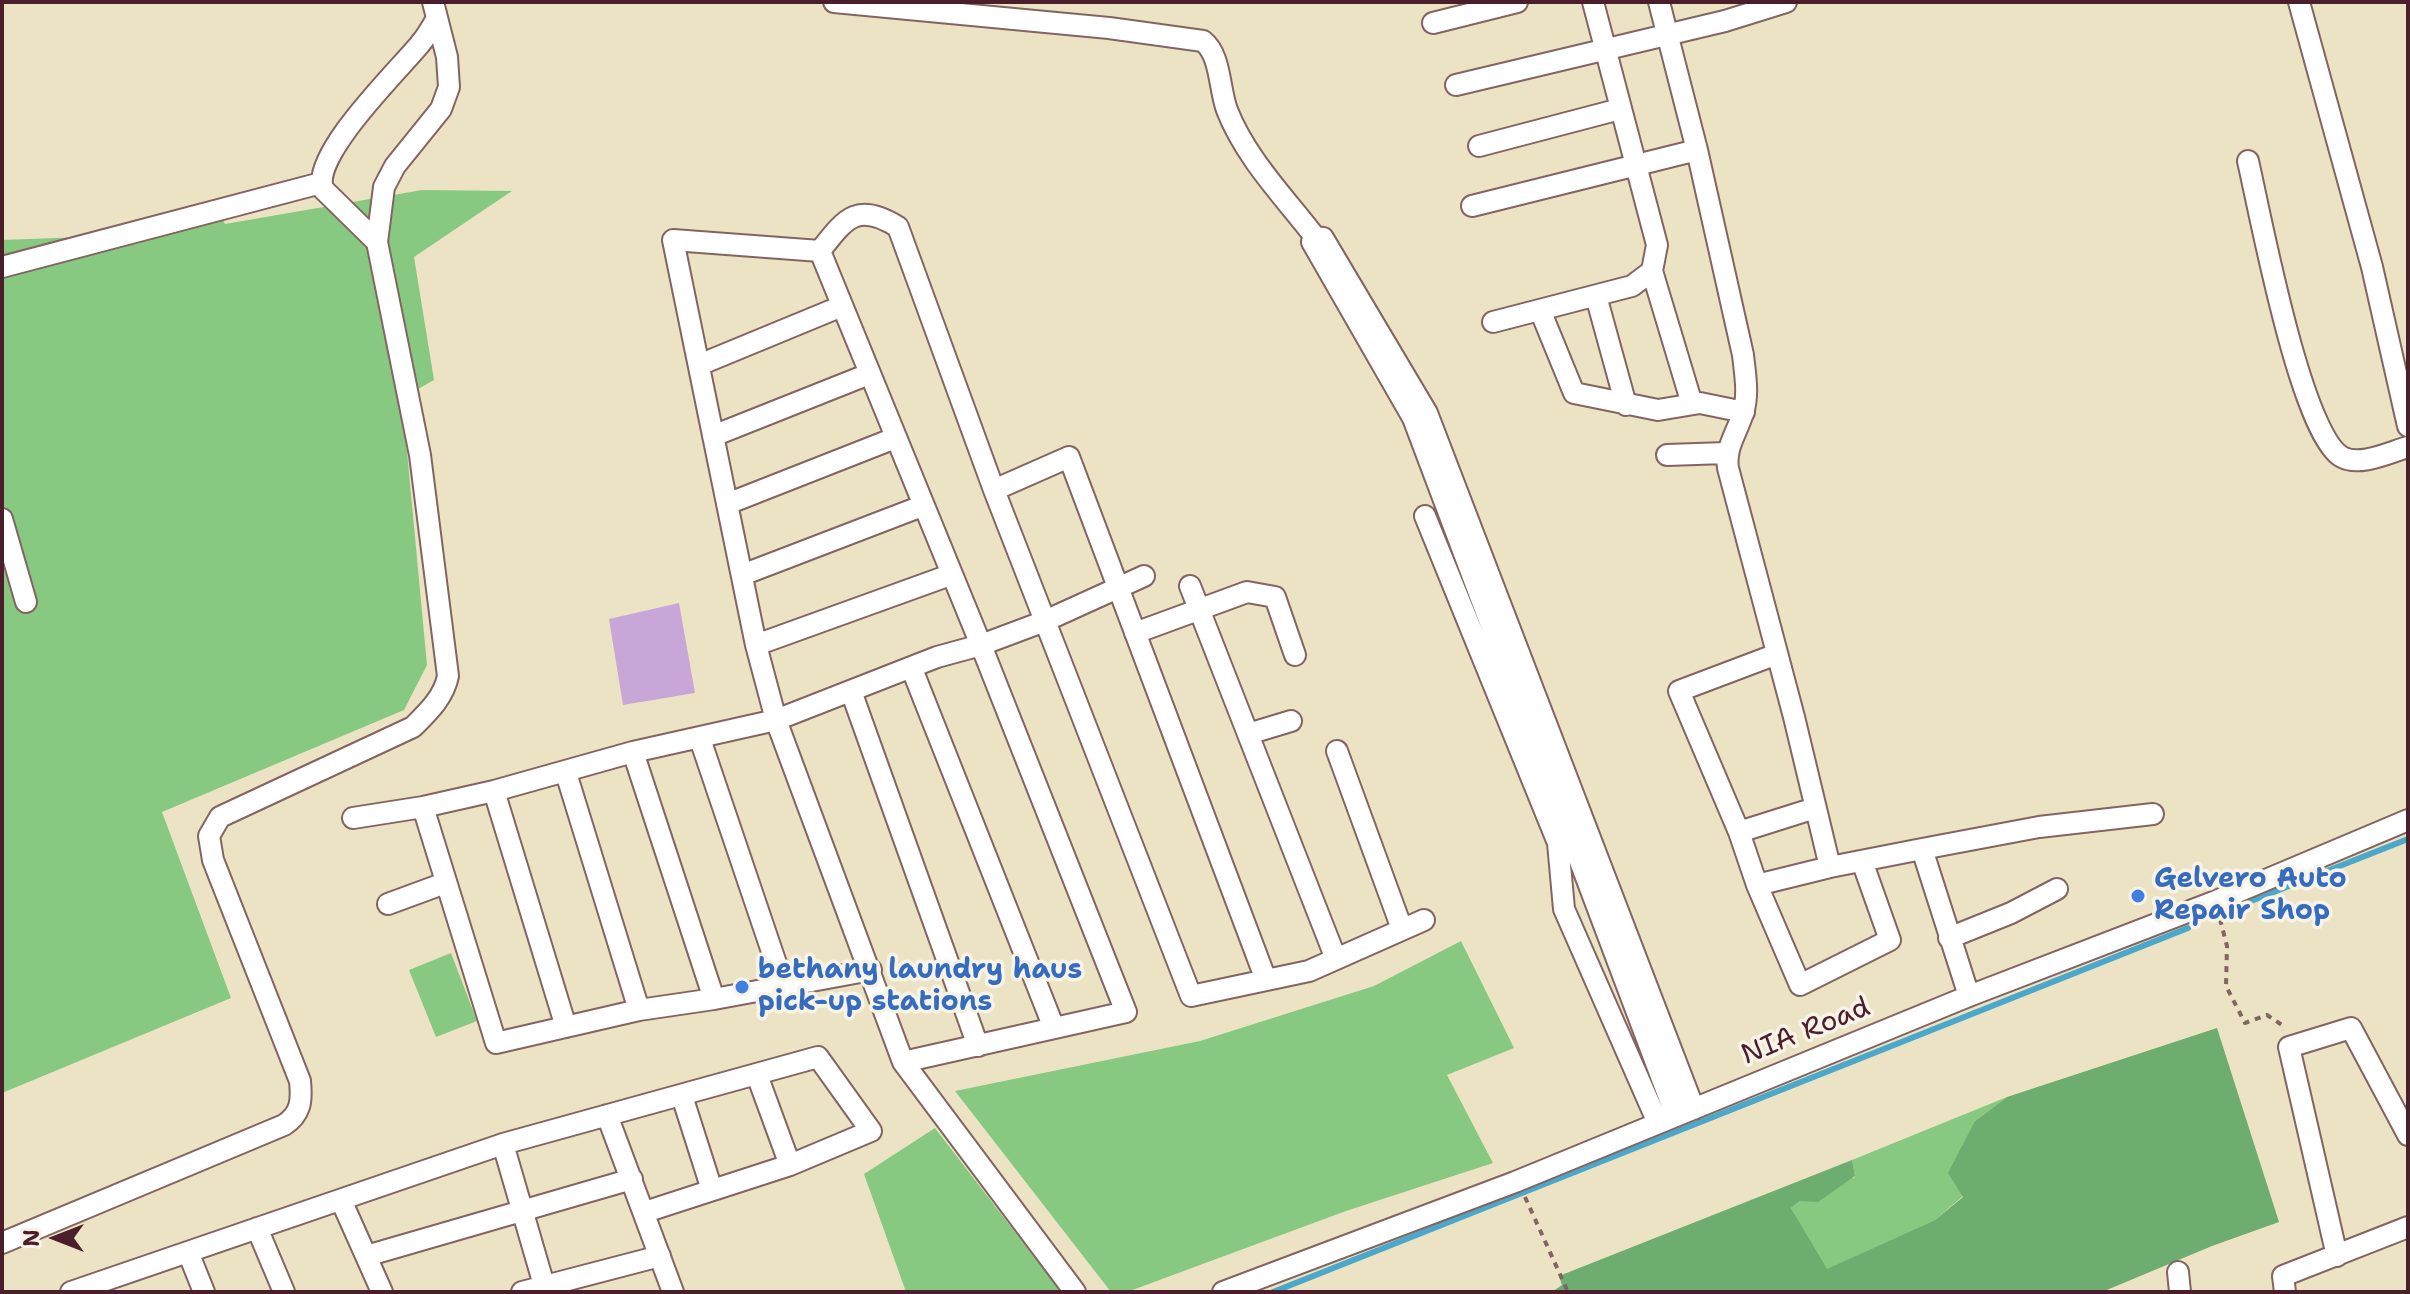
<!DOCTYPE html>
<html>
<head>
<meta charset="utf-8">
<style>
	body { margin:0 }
	#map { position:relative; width:2410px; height:1294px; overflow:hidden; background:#ece3c4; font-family:"Shantell Sans",sans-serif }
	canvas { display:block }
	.frame { position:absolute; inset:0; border:4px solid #4a1f2b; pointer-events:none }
	.north { position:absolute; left:16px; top:1198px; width:80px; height:80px; -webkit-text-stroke:6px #f7f3e8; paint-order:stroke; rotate:270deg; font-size:22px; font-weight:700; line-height:32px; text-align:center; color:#4a1f2b }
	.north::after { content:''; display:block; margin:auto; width:28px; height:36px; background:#4a1f2b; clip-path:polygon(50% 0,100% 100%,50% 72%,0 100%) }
</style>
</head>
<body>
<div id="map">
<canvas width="2410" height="1294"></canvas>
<div class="frame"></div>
<div class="north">N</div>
</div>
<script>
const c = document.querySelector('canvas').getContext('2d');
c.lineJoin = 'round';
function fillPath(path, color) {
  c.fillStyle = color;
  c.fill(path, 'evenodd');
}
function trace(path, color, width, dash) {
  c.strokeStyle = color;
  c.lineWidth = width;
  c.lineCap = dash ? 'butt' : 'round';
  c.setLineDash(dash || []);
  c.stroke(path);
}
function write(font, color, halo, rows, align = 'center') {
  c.font = font + ' "Shantell Sans",sans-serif';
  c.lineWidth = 7;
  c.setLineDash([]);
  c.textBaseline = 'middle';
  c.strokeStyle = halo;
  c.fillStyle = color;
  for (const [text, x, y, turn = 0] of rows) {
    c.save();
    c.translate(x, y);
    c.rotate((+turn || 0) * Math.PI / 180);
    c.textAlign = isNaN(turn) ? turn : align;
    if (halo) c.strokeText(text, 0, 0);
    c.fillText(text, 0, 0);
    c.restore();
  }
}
const green = new Path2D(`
	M 422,190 L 512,191 L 414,257 L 434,380 L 402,398 L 427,665 L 404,710 L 162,812 L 231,998 L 2,1093 L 2,240 L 138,235 L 214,201 L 225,224 Z
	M 1461,941 L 1514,1048 L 1447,1075 L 1493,1163 L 1346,1211 L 1127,1292 L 1111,1292 L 955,1091 L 1200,1041 L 1374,986 Z
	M 451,953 L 477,1021 L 436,1037 L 409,970 Z
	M 2007,1097 L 1975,1121 L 1963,1196 L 1935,1220 L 1826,1270 L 1791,1208 L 1800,1201 L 1855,1177 L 1852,1160 Z
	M 935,1128 L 1061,1292 L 906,1292 L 864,1174 Z`);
const forest = new Path2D(`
	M 2217,1028 L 2279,1222 L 2212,1246 L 2102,1292 L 1552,1292 L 1562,1285 L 1559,1276 L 1852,1160 L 1855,1176 L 1818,1202 L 1800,1201 L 1791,1208 L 1827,1269 L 1935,1220 L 1963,1197 L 1948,1173 L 1975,1121 L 2007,1097 Z`);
const stream = new Path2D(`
	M 2251,901 L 2408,839
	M 1273,1292 L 2188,928`);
const building = new Path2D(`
	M 679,603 L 695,693 L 623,705 L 609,619 Z`);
const path = new Path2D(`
	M 2220,919 L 2227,946 L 2226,986 L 2245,1023 L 2267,1015 L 2282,1025 L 2283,1030
	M 1525,1197 L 1568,1292`);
const minor = new Path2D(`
	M 834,2 L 1109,28 L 1203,41 C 1221,55 1219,89 1227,110 C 1245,157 1285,198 1315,237
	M 1659,2 L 1697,150 L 1743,355 C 1745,374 1749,394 1743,413 C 1737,433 1725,447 1728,468 L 1794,717 L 1830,867 L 1922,849 L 1969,996
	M 2299,2 L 2372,267 L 2408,426
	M 1433,23 L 1517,2
	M 1456,85 L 1725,21 L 1786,2
	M 1479,146 L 1620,109
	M 2248,161 C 2260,213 2301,435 2342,457 C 2360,467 2390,452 2408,447
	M 1472,206 L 1697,150
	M 377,242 L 323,189 C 311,155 398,71 420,44 C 427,36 432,27 437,18
	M 820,251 L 673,240 L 756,645 L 776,720 L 903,1062 L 1075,1292
	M 820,251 C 845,219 857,201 898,227 L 994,490 L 1191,996 L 1309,971 L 1424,920
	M 820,251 L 981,645 L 1126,1012 L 903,1062
	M 2,267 L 321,183
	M 1652,271 L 1692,404
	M 1596,296 L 1626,405
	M 1540,310 L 1574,393 L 1658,410 L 1700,403 L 1744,412
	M 1493,322 L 1632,286 L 1652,271 L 1657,245 L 1593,2
	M 699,365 L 842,306
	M 713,436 L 869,374
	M 1667,455 L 1726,453
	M 994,490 L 1069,457 L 1266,980
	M 727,504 L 895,438
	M 1425,516 L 1558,843 L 1564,909 L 1658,1123
	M 2,519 L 26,602
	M 742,575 L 922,506
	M 1190,586 L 1336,959
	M 1135,633 L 1247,592 L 1275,597 L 1295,655
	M 756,645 L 950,575
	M 1777,654 L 1679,691 L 1739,832 L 1815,808
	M 912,669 L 1054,1028
	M 851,691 L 978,1046
	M 1248,734 L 1291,721
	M 700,739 L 784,987
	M 1337,751 L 1402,929
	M 633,752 L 714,999
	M 566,773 L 639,1010
	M 494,791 L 566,1027
	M 423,807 L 496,1043 L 639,1010 L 714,999 L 871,970
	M 353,818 L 423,807 L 494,791 L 633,752 L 776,720 L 937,657 L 981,645 L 1045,621 L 1144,576
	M 1739,832 L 1757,885 L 1800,985 L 1890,940 L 1862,861
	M 1922,849 L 2039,827 L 2153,814
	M 1757,885 L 1830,867
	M 388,904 L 445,883
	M 1949,938 L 2011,913 L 2057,889
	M 757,1075 L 790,1165
	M 682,1096 L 712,1190
	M 607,1115 L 673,1292
	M 1676,1116 L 1413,418 L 1312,242 L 1315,237 L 1323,238 L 1427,413 L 1694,1109
	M 503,1144 L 546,1292
	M 341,1200 L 382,1292
	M 257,1228 L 284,1292
	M 2,1243 L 284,1125 C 301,1114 302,1101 300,1081 L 213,860 L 209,836 L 220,817 L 413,727 C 428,712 444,697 448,676 L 420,455 L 377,242 L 384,187 L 395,166 L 441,109 L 449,87 L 447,57 L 433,2
	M 188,1252 L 204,1292
	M 366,1256 L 632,1179
	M 2337,1256 L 2289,1047 L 2351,1028 L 2408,1135
	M 2178,1272 L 2180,1292
	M 71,1292 L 503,1144 L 818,1057 L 871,1131 L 790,1165 L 645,1212
	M 522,1292 L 660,1256
	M 1223,1292 L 1515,1182 L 1969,996 L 2216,901 L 2408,820
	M 2285,1292 L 2283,1276 L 2408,1227`);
const markers = [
	[2138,896,8,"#3f7fe0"],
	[742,987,8,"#3f7fe0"]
];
const shopNames = [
	["Gelvero Auto",2154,880],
	["Repair Shop",2154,912],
	["bethany laundry haus",758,971],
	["pick-up stations",758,1003]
];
const streetNames = [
	["NIA Road",1806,1032,-22]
];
fillPath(green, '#87c981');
fillPath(forest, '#6dad6f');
trace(stream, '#4ca8ca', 6);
fillPath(building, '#c8a7d8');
trace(minor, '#836461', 24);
trace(path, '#836461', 4, [6, 6]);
trace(minor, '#fff', 20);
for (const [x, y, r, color] of markers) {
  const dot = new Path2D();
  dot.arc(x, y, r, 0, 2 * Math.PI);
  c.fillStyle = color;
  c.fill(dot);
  trace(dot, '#f7f3e8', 3);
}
write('bold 28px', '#366cbe', '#f7f3e8', shopNames, 'left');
write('28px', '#4a1f2b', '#f7f3e8', streetNames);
</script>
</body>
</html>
